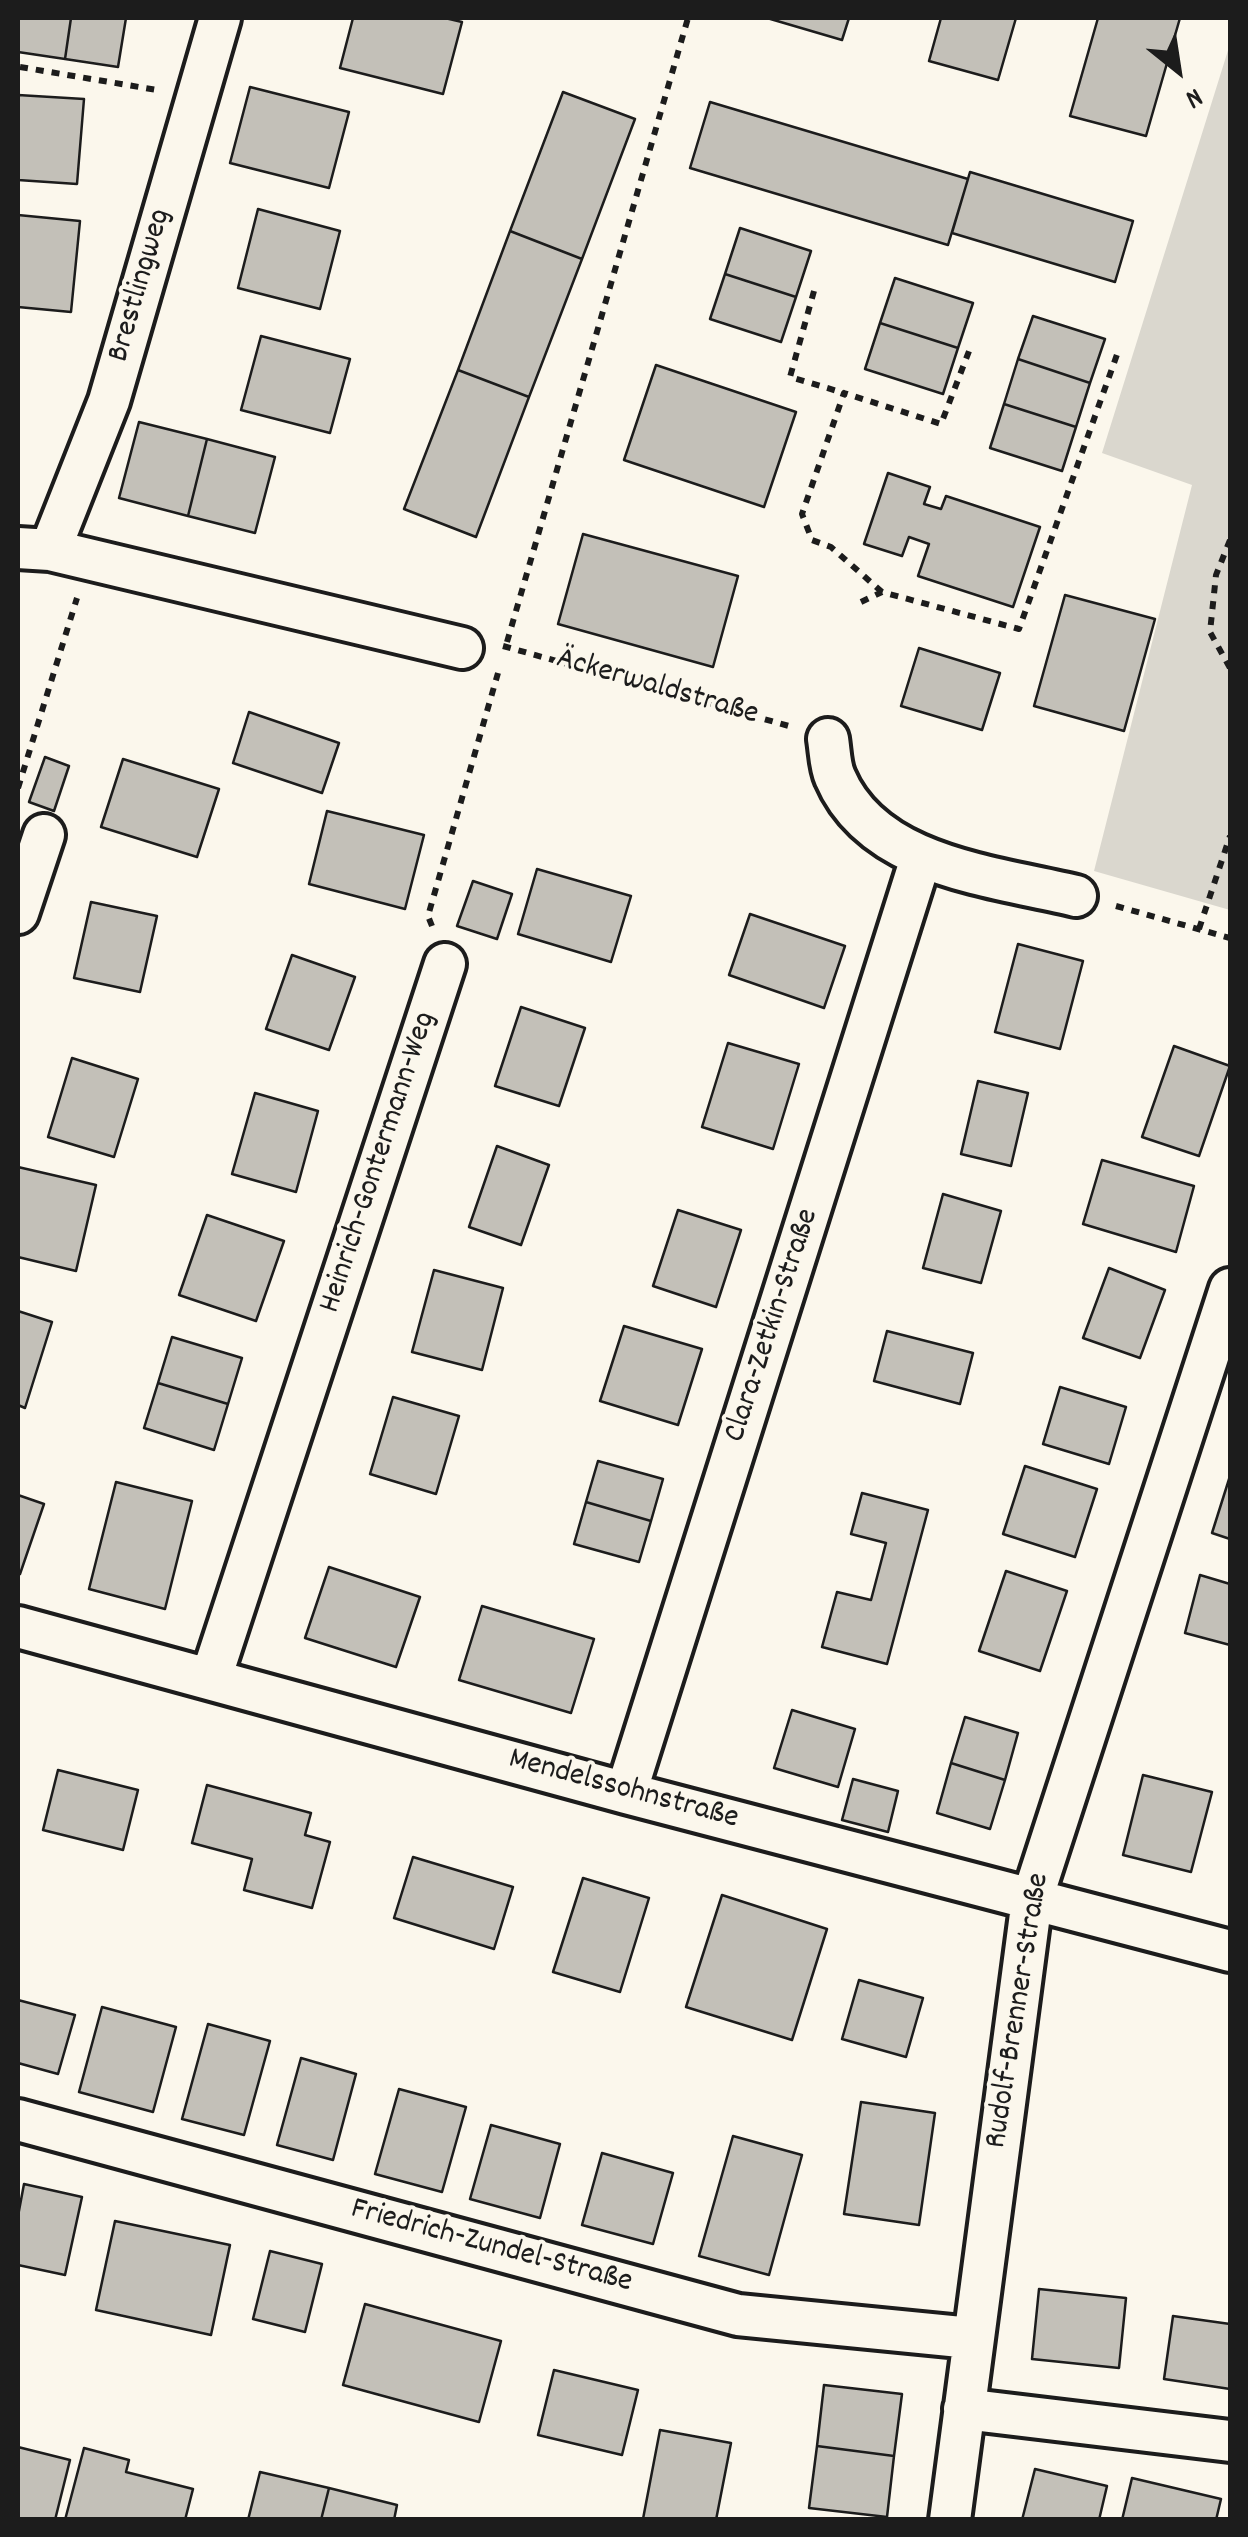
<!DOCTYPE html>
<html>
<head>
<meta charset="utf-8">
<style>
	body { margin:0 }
	#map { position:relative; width:1248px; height:2537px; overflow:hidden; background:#fbf7ec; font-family:Dekko,sans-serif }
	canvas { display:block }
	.frame { position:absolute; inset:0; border:20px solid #1c1c1c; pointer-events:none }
	.north { position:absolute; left:1128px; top:20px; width:100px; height:100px; -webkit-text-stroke:8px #fbf7ec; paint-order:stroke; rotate:150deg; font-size:28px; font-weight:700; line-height:40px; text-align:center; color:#1c1c1c }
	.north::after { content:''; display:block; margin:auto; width:35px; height:45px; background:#1c1c1c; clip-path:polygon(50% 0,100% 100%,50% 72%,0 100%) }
</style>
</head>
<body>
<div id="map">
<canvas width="1248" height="2537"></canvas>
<div class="frame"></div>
<div class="north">N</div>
</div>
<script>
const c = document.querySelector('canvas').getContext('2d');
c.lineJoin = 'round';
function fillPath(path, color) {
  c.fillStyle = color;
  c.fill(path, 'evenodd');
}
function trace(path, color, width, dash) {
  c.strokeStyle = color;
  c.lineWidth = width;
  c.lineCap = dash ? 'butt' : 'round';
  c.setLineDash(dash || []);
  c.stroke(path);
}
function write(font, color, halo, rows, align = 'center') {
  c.font = font + ' Dekko,sans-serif';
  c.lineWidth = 8;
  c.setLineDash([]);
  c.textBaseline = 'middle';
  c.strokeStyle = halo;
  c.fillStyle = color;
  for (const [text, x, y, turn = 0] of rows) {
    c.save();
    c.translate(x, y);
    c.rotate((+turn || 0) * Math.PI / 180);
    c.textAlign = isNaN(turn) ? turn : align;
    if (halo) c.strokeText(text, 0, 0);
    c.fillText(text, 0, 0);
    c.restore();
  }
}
const green = new Path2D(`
	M 1230,44 L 1230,910 L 1094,871 L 1192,485 L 1102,453 Z`);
const building = new Path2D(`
	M 18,18 L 71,18 L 65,59 L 18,52 Z
	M 71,18 L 126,18 L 118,67 L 65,59 Z
	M 353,18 L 445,18 L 462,22 L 443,94 L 340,68 Z
	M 767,18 L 849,18 L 842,40 Z
	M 941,18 L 1016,18 L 998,80 L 929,61 Z
	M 1098,18 L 1180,18 L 1146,136 L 1070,116 Z
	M 250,87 L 349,112 L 329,188 L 230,163 Z
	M 563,92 L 635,119 L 582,259 L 510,231 Z
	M 18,95 L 84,99 L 77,184 L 18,180 Z
	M 710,102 L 968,179 L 948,245 L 690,168 Z
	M 970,172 L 1133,221 L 1115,282 L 952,233 Z
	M 258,209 L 340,231 L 320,309 L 238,288 Z
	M 18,215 L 80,221 L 71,312 L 18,307 Z
	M 740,228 L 811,251 L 796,297 L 725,274 Z
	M 510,231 L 582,259 L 529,397 L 458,370 Z
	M 725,274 L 796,297 L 781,342 L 710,319 Z
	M 895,278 L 973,303 L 958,348 L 880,323 Z
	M 1033,316 L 1105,339 L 1090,383 L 1018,359 Z
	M 880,323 L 958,348 L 943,394 L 865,369 Z
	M 261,336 L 350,359 L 330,433 L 241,410 Z
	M 1018,359 L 1090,383 L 1076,427 L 1004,404 Z
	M 656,365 L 796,412 L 764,507 L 624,460 Z
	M 458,370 L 529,397 L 476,537 L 404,509 Z
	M 1004,404 L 1076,427 L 1062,471 L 990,448 Z
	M 139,422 L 207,439 L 188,516 L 119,498 Z
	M 207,439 L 275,457 L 255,533 L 188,516 Z
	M 888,473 L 930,487 L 924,504 L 941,509 L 946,496 L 1040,527 L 1013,607 L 918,576 L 929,544 L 909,537 L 902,556 L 864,544 Z
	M 583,534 L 738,576 L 713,667 L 558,624 Z
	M 1065,595 L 1155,619 L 1124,731 L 1034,706 Z
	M 919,648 L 1000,673 L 982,730 L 901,706 Z
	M 249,712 L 339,743 L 322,793 L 233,763 Z
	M 45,757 L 69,766 L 54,811 L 29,802 Z
	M 123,759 L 219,789 L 197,857 L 101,827 Z
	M 327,811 L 424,835 L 405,909 L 309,884 Z
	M 537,869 L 631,896 L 611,962 L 518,934 Z
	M 473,881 L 512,894 L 497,939 L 457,926 Z
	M 91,902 L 157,916 L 140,992 L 74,978 Z
	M 750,914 L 845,946 L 824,1008 L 729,975 Z
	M 1018,944 L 1083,961 L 1060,1049 L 995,1032 Z
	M 292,955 L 355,977 L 329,1050 L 266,1029 Z
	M 521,1007 L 585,1028 L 559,1106 L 495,1086 Z
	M 728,1043 L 799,1064 L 773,1149 L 702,1127 Z
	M 1174,1046 L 1230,1066 L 1199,1156 L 1142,1137 Z
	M 72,1058 L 138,1079 L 114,1157 L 48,1137 Z
	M 978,1081 L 1028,1093 L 1011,1166 L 961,1154 Z
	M 255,1093 L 318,1111 L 296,1192 L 232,1174 Z
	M 497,1146 L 549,1165 L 521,1245 L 469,1227 Z
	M 1102,1160 L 1194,1186 L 1176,1252 L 1083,1224 Z
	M 18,1167 L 96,1185 L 76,1271 L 18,1257 Z
	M 943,1194 L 1001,1211 L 981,1283 L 923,1268 Z
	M 678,1210 L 741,1230 L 716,1307 L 653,1286 Z
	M 207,1215 L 284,1241 L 256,1321 L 179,1295 Z
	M 1109,1268 L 1165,1290 L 1140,1358 L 1083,1338 Z
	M 434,1270 L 503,1288 L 482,1370 L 412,1352 Z
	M 18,1311 L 52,1322 L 25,1408 L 18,1405 Z
	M 624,1326 L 702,1349 L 678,1425 L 600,1401 Z
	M 887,1331 L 973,1353 L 960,1404 L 874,1381 Z
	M 172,1337 L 242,1358 L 228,1404 L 158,1383 Z
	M 158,1383 L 228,1404 L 214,1450 L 144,1428 Z
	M 1060,1387 L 1126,1407 L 1109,1464 L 1043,1444 Z
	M 393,1397 L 459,1416 L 436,1494 L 370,1474 Z
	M 598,1461 L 663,1479 L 651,1521 L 586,1502 Z
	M 1025,1466 L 1097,1489 L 1075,1557 L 1003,1534 Z
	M 1230,1476 L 1230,1539 L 1212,1533 Z
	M 116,1482 L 192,1501 L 165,1609 L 89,1589 Z
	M 862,1493 L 928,1510 L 887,1664 L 822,1647 L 837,1592 L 871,1600 L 886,1543 L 851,1534 Z
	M 18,1495 L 44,1504 L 20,1574 L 18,1574 Z
	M 586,1502 L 651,1521 L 639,1562 L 574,1544 Z
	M 329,1567 L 420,1597 L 396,1667 L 305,1638 Z
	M 1006,1571 L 1067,1591 L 1040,1671 L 979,1651 Z
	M 1200,1575 L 1230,1584 L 1230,1645 L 1185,1633 Z
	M 482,1606 L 594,1639 L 571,1713 L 459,1680 Z
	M 792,1710 L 855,1729 L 838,1787 L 774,1768 Z
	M 965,1717 L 1018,1733 L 1005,1780 L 951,1763 Z
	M 951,1763 L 1005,1780 L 990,1829 L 937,1813 Z
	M 58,1770 L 138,1790 L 123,1850 L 43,1830 Z
	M 1143,1775 L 1212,1792 L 1191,1872 L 1123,1855 Z
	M 853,1779 L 898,1791 L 888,1832 L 842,1820 Z
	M 207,1785 L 311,1813 L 305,1835 L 330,1842 L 312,1908 L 244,1890 L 252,1859 L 192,1843 Z
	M 413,1857 L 513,1887 L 494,1949 L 394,1918 Z
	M 583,1878 L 649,1898 L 620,1992 L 553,1972 Z
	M 722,1895 L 827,1929 L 792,2040 L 686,2007 Z
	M 859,1980 L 923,1998 L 906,2057 L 842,2039 Z
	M 18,2000 L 75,2015 L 58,2074 L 18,2063 Z
	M 102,2007 L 176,2027 L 153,2112 L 79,2092 Z
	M 208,2024 L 270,2041 L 244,2135 L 182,2119 Z
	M 301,2058 L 356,2074 L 333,2160 L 277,2145 Z
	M 399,2089 L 466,2107 L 442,2192 L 375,2174 Z
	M 861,2102 L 935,2113 L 919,2225 L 844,2214 Z
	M 491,2125 L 560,2144 L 540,2218 L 470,2199 Z
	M 733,2136 L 802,2155 L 769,2275 L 699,2256 Z
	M 602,2153 L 673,2173 L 653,2244 L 582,2225 Z
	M 24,2184 L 82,2197 L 65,2275 L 18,2265 L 18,2216 Z
	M 115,2221 L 230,2245 L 211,2335 L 96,2310 Z
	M 270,2251 L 322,2264 L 305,2332 L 253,2319 Z
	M 1039,2289 L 1126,2298 L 1119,2368 L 1032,2359 Z
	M 365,2304 L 501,2341 L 479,2422 L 343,2385 Z
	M 1173,2316 L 1230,2324 L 1230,2389 L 1164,2379 Z
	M 554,2370 L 638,2390 L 622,2455 L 538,2435 Z
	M 824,2385 L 902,2394 L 894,2456 L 817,2446 Z
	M 660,2430 L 731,2443 L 716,2520 L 643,2519 Z
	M 817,2446 L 894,2456 L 887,2517 L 809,2508 Z
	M 18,2447 L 70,2460 L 55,2520 L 18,2520 Z
	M 84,2448 L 129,2460 L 126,2472 L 193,2489 L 185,2520 L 65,2520 Z
	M 1035,2469 L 1107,2486 L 1099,2520 L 1022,2520 Z
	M 260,2472 L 329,2488 L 321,2520 L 248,2520 Z
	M 1132,2478 L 1221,2499 L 1216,2520 L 1122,2520 Z
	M 329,2488 L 397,2505 L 394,2520 L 321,2520 Z`);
const path = new Path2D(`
	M 20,67 L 157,90
	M 814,291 L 790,377 L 844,393
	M 1230,540 L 1216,575 L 1210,632 L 1230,668
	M 882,592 L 831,547 L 812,540 L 802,514 L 844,393 L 941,424 L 971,346
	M 861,602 L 882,592 L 1019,629 L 1119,349
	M 507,642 L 688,18
	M 503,646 L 789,726
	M 18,788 L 77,598
	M 1116,906 L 1230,938
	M 432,926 L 428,916 L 498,673
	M 1199,929 L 1230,836`);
const minor = new Path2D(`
	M 18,548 L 50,550 L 462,648
	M 50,550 L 109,401 L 220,18
	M 828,739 C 830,751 830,766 835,777 C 873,867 994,876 1076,896
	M 18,913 L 44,835
	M 18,1627 L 626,1793 L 1230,1951
	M 211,1678 L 445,964
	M 626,1793 L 921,858
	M 18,2120 L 738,2315 L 971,2338
	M 964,2409 L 1230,2441
	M 950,2520 L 1032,1899 L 1230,1289`);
const streetNames = [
	["Brestlingweg",142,286,-74],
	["Äckerwaldstraße",657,689,16],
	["Heinrich-Gontermann-Weg",380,1163,-72],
	["Clara-Zetkin-Straße",774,1326,-72],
	["Mendelssohnstraße",623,1791,15],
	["Rudolf-Brenner-Straße",1020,2011,-81],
	["Friedrich-Zundel-Straße",491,2248,15]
];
fillPath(green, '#dad7ce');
fillPath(building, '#c3c0b8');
trace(building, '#1c1c1c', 2.5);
trace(minor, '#1c1c1c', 48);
trace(path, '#1c1c1c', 6, [8, 8]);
trace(minor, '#fbf7ec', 40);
write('32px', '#1c1c1c', '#fbf7ec', streetNames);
</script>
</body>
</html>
